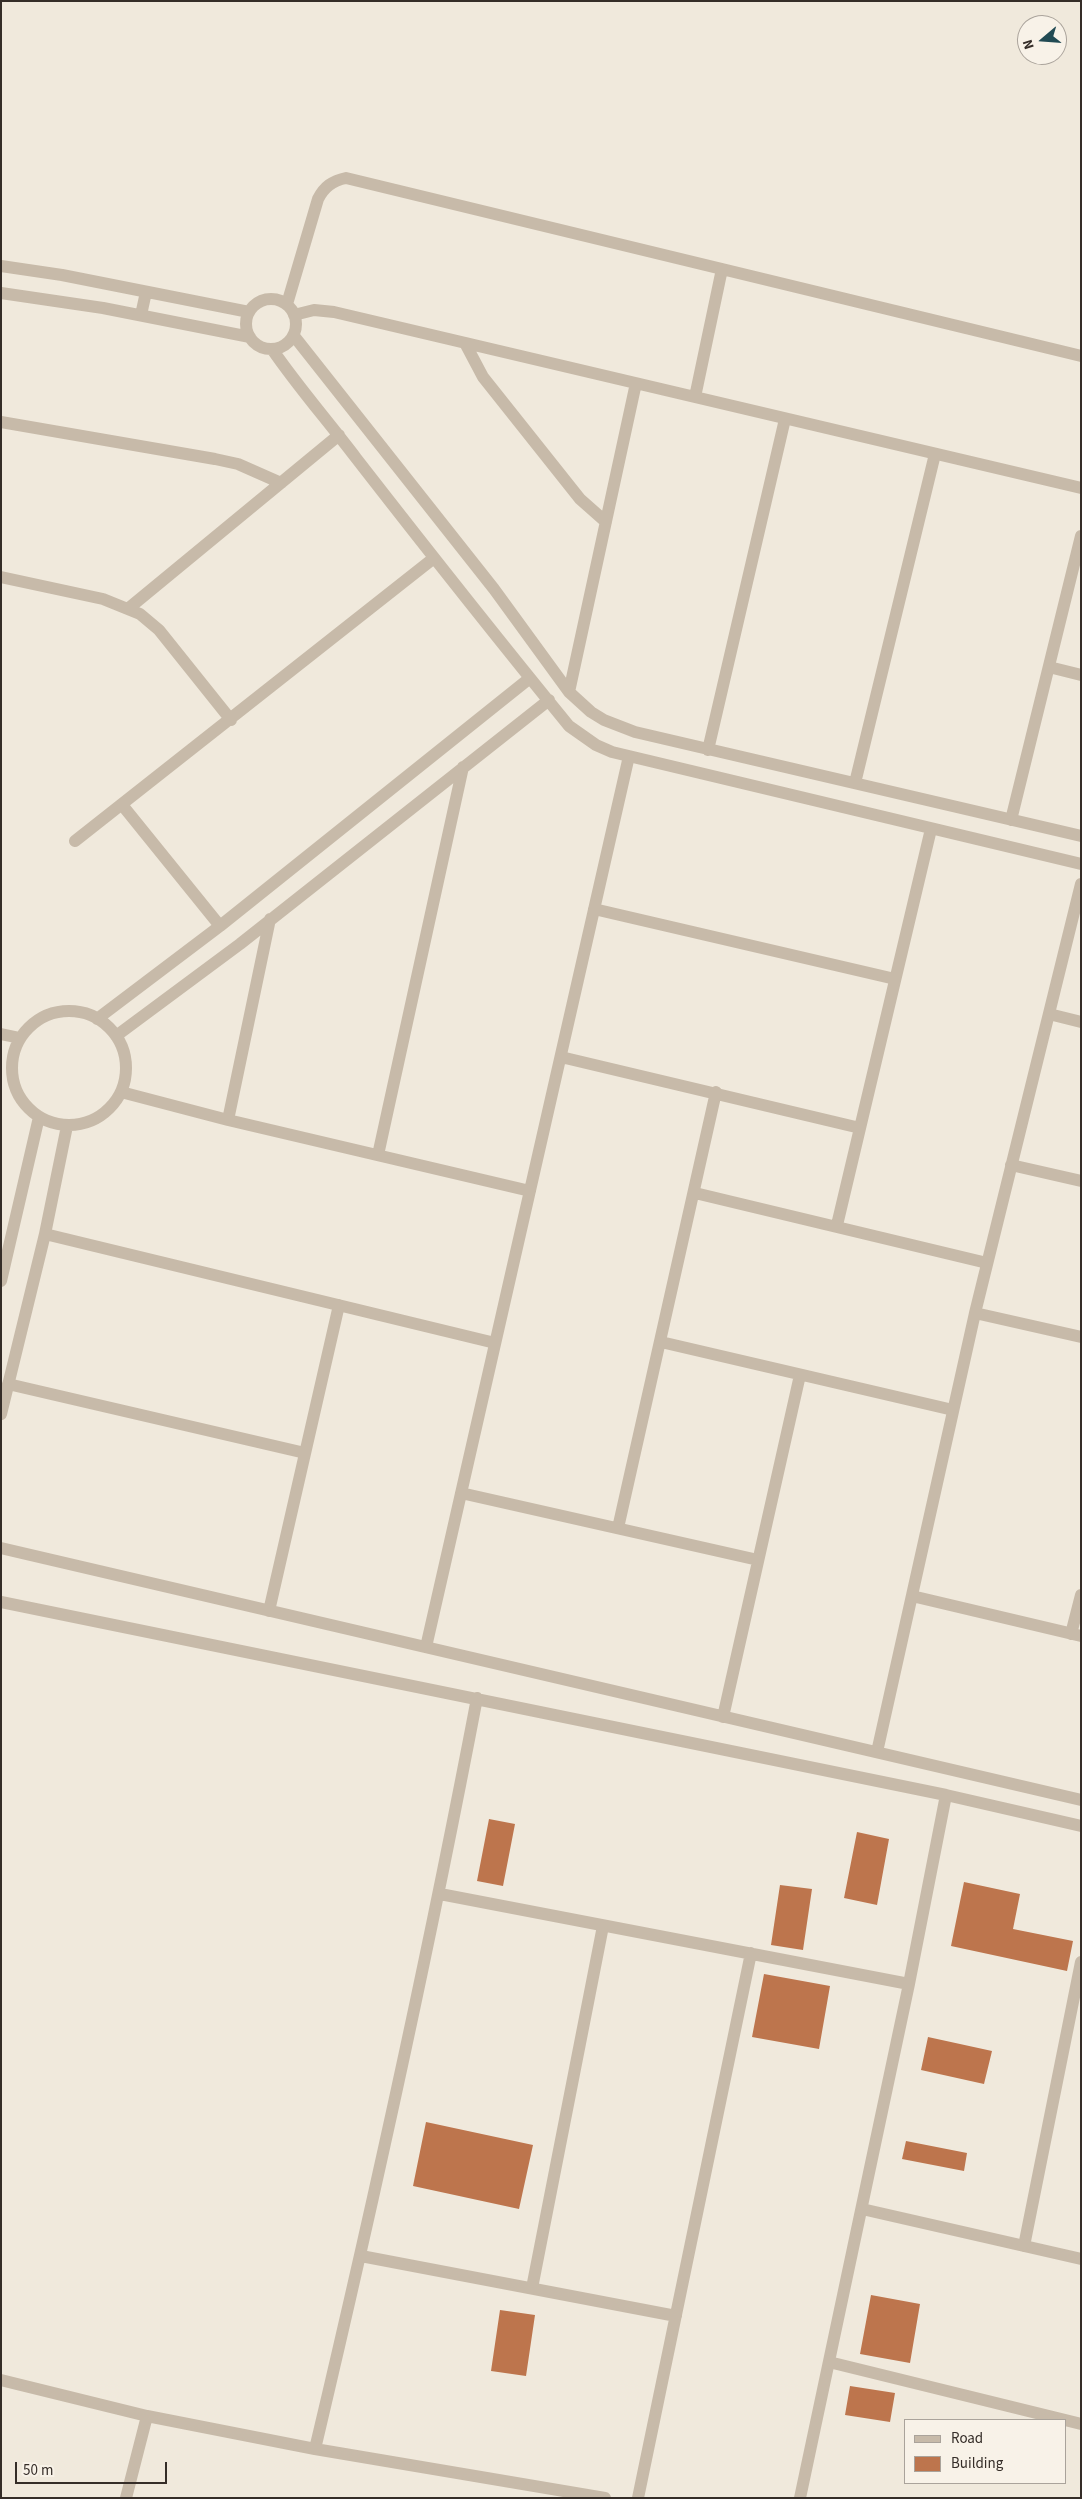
<!DOCTYPE html>
<html>
<head>
<meta charset="utf-8">
<style>
	body { margin:0 }
	#map { position:relative; width:1082px; height:2499px; overflow:hidden; background:#f0e9dc; font-family:"Source Sans 3",sans-serif }
	canvas { display:block }
	.frame { position:absolute; inset:0; border:2px solid #352d28; pointer-events:none }
	.legend { position:absolute; left:904px; top:2419px; width:162px; height:65px; box-sizing:border-box; background:#f8f2e8; border:1px solid #aaa39b; margin:0; padding:6px 9px; list-style:none; font-size:15px; color:#352d28 }
	.legend li { display:flex; align-items:center; gap:10px; height:25px }
	.legend b { width:25px; border:1px solid #aaa39b }
	.north { position:absolute; left:1017px; top:15px; width:50px; height:50px; box-sizing:border-box; background:#f8f2e8; border:1px solid #aaa39b; border-radius:50%; rotate:252deg; font-size:14px; font-weight:700; line-height:20px; text-align:center; color:#352d28 }
	.north::after { content:''; display:block; margin:auto; width:18px; height:22px; background:#214a53; clip-path:polygon(50% 0,100% 100%,50% 72%,0 100%) }
	.scale { position:absolute; left:15px; top:2462px; width:152px; height:22px; box-sizing:border-box; border:2px solid #352d28; border-top:0; padding-left:6px; font-size:15px; line-height:18px; white-space:nowrap; color:#352d28; -webkit-text-stroke:4px #f8f2e8; paint-order:stroke }
</style>
</head>
<body>
<div id="map">
<canvas width="1082" height="2499"></canvas>
<div class="frame"></div>
<ul class="legend">
<li><b style="height:6px;background:#c7baa9"></b>Road</li>
<li><b style="height:14px;background:#bd754d"></b>Building</li>
</ul>
<div class="north">N</div>
<div class="scale">50 m</div>
</div>
<script>
const c = document.querySelector('canvas').getContext('2d');
c.lineJoin = 'round';
function fillPath(path, color) {
  c.fillStyle = color;
  c.fill(path, 'evenodd');
}
function trace(path, color, width, dash) {
  c.strokeStyle = color;
  c.lineWidth = width;
  c.lineCap = dash ? 'butt' : 'round';
  c.setLineDash(dash || []);
  c.stroke(path);
}
const building = new Path2D(`
	M 489,1819 L 515,1824 L 503,1886 L 477,1881 Z
	M 857,1832 L 889,1839 L 877,1905 L 844,1898 Z
	M 964,1882 L 1020,1894 L 1013,1929 L 1073,1941 L 1067,1971 L 951,1946 Z
	M 780,1885 L 812,1889 L 803,1950 L 771,1945 Z
	M 764,1974 L 830,1986 L 819,2049 L 752,2037 Z
	M 928,2037 L 992,2051 L 984,2084 L 921,2070 Z
	M 426,2122 L 533,2145 L 519,2209 L 413,2186 Z
	M 906,2141 L 967,2153 L 964,2171 L 902,2159 Z
	M 871,2295 L 920,2304 L 910,2363 L 860,2354 Z
	M 500,2310 L 535,2315 L 526,2376 L 491,2371 Z
	M 850,2386 L 895,2393 L 890,2422 L 845,2415 Z`);
const minor = new Path2D(`
	M 1,266 L 62,275 L 249,312
	M 1,293 L 103,308 L 250,337
	M246 324a25 25 0 1 1 50 0a25 25 0 1 1-50 0Z
	M 287,304 L 318,199 C 324,187 332,181 346,178 L 1081,356
	M 141,315 L 146,292
	M 294,315 L 314,310 L 334,312 L 1081,488
	M 294,336 L 494,589 L 569,692 L 591,712 L 604,720 L 635,732 L 1081,836
	M 465,343 L 483,377 L 580,499 L 606,522
	M 272,349 C 298,387 328,421 356,458 C 426,548 497,638 569,726 L 596,745 L 612,752 L 1081,864
	M 695,397 L 722,269
	M 1,422 L 215,459 L 238,464 L 281,483
	M 1,577 L 103,599 L 140,614 L 159,630 L 231,720
	M 129,608 L 339,435
	M 1049,667 L 1081,675
	M 569,692 L 636,383
	M 708,750 L 785,419
	M 855,783 L 935,454
	M 123,806 L 220,926
	M 1011,820 L 1081,536
	M 75,841 L 434,558
	M 594,909 L 895,979
	M12 1068a57 57 0 1 1 114 0a57 57 0 1 1-114 0Z
	M 1049,1014 L 1081,1022
	M 97,1019 L 220,926 L 530,678
	M 1,1034 L 20,1038
	M 116,1036 L 240,944 L 549,700
	M 561,1057 L 860,1128
	M 121,1092 L 228,1120 L 530,1191
	M 228,1120 L 270,919
	M 378,1155 L 463,767
	M 1011,1165 L 1081,1181
	M 695,1193 L 987,1263
	M 837,1225 L 931,829
	M 45,1234 L 495,1343
	M 1,1281 L 39,1117
	M 975,1313 L 1081,1337
	M 661,1342 L 953,1410
	M 8,1384 L 305,1453
	M 1,1414 L 45,1234 L 67,1126
	M 461,1493 L 758,1560
	M 618,1528 L 716,1092
	M 1,1548 L 1081,1800
	M 912,1596 L 1081,1636
	M 1,1602 L 946,1795 L 1081,1826
	M 269,1611 L 339,1305
	M 1071,1634 L 1081,1595
	M 426,1647 L 629,756
	M 723,1717 L 800,1375
	M 877,1752 L 975,1313 L 1081,884
	M 440,1894 L 909,1984
	M 862,2209 L 1081,2259
	M 1024,2246 L 1081,1962
	M 361,2256 L 676,2316
	M 532,2288 L 603,1926
	M 829,2362 L 1081,2424
	M 1,2380 L 147,2416 L 315,2449 L 605,2498
	M 315,2449 C 374,2200 429,1950 477,1698
	M 126,2498 L 147,2416
	M 638,2498 L 751,1953
	M 800,2498 L 909,1984 L 946,1795`);
fillPath(building, '#bd754d');
trace(minor, '#c7baa9', 12);
</script>
</body>
</html>
